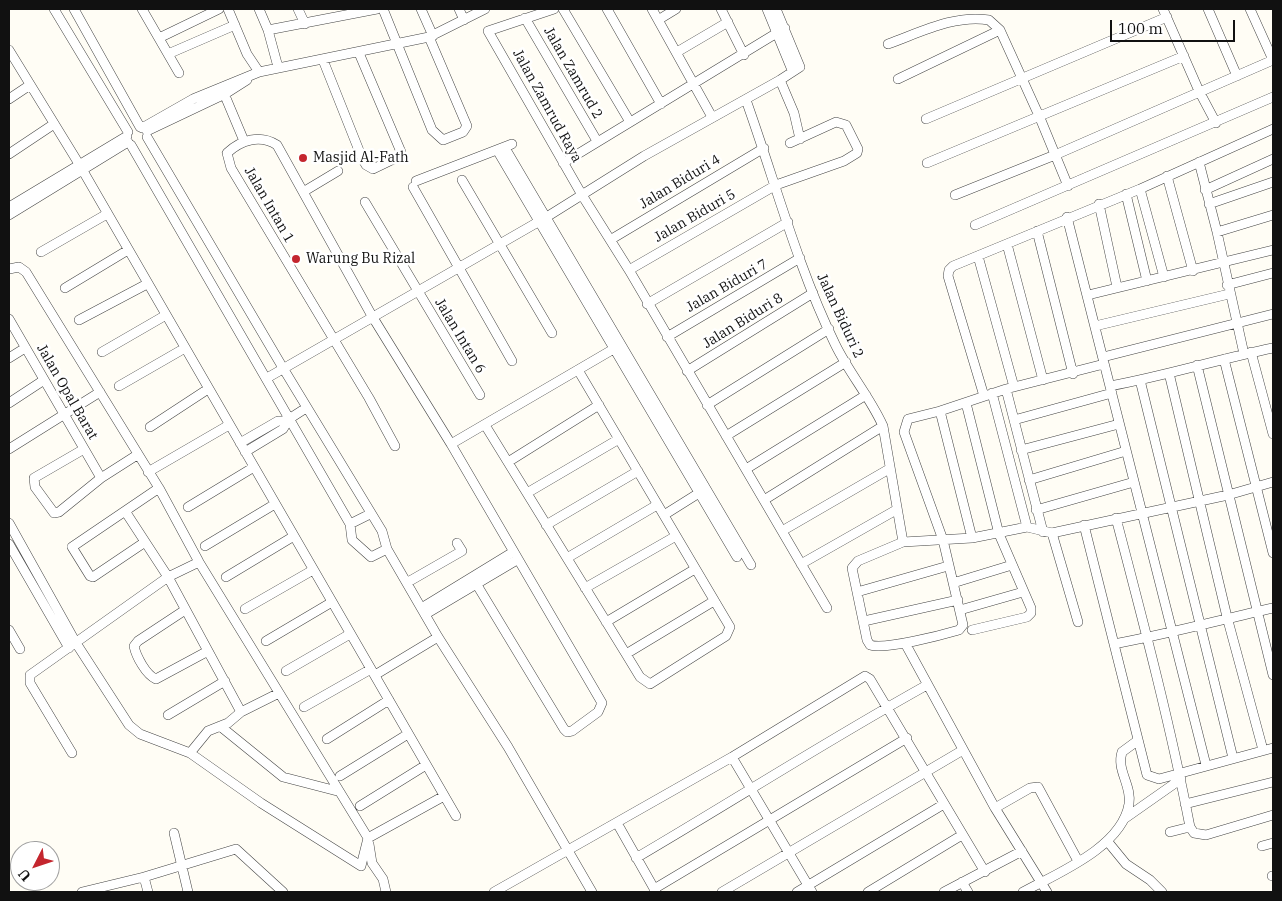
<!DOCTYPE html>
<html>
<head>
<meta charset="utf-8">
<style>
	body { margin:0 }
	#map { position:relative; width:1282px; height:901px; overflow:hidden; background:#fffdf5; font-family:"IBM Plex Serif",serif }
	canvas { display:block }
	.frame { position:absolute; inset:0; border:10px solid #111; pointer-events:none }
	.north { position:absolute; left:10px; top:841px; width:50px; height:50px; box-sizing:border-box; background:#fff; border:1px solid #a0a0a0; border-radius:50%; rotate:229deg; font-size:14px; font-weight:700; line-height:20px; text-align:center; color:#111 }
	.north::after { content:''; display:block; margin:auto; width:18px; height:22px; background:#c4262e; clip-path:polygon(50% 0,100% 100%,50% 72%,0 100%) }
	.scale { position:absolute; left:1110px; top:20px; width:125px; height:22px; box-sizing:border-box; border:2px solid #111; border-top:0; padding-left:6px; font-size:15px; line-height:18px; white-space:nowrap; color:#111; -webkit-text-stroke:4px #fff; paint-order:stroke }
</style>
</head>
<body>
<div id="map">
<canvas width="1282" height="901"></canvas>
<div class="frame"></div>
<div class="north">U</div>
<div class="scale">100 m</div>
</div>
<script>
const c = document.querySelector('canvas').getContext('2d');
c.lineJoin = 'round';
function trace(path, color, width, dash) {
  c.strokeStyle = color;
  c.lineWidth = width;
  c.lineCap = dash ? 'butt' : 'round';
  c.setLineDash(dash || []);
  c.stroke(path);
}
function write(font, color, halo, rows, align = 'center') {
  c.font = font + ' "IBM Plex Serif",serif';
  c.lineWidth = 5;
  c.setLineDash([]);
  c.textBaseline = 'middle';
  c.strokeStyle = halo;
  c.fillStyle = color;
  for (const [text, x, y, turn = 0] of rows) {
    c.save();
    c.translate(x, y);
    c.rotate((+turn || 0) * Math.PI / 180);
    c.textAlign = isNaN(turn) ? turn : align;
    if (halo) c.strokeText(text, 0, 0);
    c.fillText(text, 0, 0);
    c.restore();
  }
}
const minor = new Path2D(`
	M 54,9 L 128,132
	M 74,9 L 140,127
	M 142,9 L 179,73
	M 228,9 L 247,54 L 259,72
	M 259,9 L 268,30 L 278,67
	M 298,9 L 305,24
	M 383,9 L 432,130 L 443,140 L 463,132 L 467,126 L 429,37
	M 421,9 L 433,36
	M 459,9 L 464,20
	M 554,9 L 488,31 L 582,195 L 629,270 L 827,608
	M 563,9 L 630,122
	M 607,9 L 661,104
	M 652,9 L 712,117
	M 721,9 L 744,55
	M 767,9 L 792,70
	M 1163,9 L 1199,91 L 1216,123
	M 1208,9 L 1237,76
	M 1250,9 L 1273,60
	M 525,18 L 597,141
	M 658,20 L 676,9
	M 268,30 L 377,9
	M 159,38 L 219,9
	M 888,44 C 919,33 955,14 989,20 L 1000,30
	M 9,50 L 79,164 L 456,816
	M 677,52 L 728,22
	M 168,54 L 235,25
	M 323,60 L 362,158 L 366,165 L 373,169 L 400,156 L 401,152 L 359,53
	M 898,79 L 1000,30 L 1040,118 L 1068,186
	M 780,80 L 794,113 L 800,139
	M 223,91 L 244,141
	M 9,99 L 30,85
	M 746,100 C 775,181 797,266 835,344 C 849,373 870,397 883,426 L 903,542
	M 926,119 L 1167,17
	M 142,128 L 193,99 L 259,72 L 429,37 L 485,9
	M 147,131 L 225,94 L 247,80
	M 147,137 L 283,368 L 382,531 L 387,549 L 438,637 L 508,747 L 592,892
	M 131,145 L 350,524 L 370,514
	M 505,148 L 751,565
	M 497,150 L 737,557
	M 9,154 L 54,124
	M 1199,162 L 1217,232 L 1244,354
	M 563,163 L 785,28
	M 927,163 L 1184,56
	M 1167,176 L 1193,271
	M 462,180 L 552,333
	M 416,181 L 512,144
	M 413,187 L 512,361
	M 1140,189 L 1164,277
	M 1205,190 L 1273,159
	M 303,192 L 338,171
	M 1126,194 L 1147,281
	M 955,195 L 1055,155 L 1273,60
	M 365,202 L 480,395
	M 1099,204 L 1117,287
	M 1209,204 L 1273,182
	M 9,207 L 127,136
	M 9,215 L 128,142
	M 1067,217 L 1206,765
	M 975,225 L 1273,97
	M 1037,231 L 1073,374
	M 1217,232 L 1273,215
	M 610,240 L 764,148
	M 1007,244 L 1043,380
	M 41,252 L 107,214
	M 978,256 L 1014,387
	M 9,269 L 19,267 L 26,272 L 159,488 L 199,562 L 368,838 L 444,796
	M 629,270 L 776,185 L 844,161 L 857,153 L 858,149 L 846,125 L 836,122 L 790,143
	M 1227,285 L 1273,273
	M 65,288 L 128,250
	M 1088,295 L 1273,250
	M 647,304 L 788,222
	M 9,319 L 101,478
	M 79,320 L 147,284
	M 1095,326 L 1229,294
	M 667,337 L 800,258
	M 102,352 L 166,315
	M 1251,352 L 1273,434
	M 1103,357 L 1273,314
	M 9,358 L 25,348
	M 1224,359 L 1273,553
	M 1104,364 L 1006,389 L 940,411 L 908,419 L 904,432 L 943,540 L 963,625 L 959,630 C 942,635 885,650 870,645 L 867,640 L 852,568 L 858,561 L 903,542 L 972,538 L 1027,527 L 1052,533 L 1228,495 L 1273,482
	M 1197,365 L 1273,675
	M 687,371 L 813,293
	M 1169,373 L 1227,617 L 1263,750
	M 267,378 L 545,218 L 644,156 L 780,80 L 800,67 L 776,9
	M 1140,380 L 1233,758
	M 119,386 L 185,348
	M 1110,386 C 1165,376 1219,359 1273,348
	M 1006,389 L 1043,532
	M 992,393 L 1027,527
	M 984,396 L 948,276 L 949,270 L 953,266 L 1140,189 L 1273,129
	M 9,403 L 44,380
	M 966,403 L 999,534 L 1031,608 L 1031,613 L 1027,617 L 972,630
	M 707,405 L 829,329
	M 940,411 L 972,538
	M 1014,420 L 1112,393
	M 485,425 L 626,654 L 640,677 L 650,684 L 726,636 L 730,627 L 578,370
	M 150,427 L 208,389
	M 726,436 L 846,362
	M 240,443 L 278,421 L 287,421
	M 451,444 L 617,347
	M 395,446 L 369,398 L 231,168 L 227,153 C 241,140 260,134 277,145 L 372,316 L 451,444 L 602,703 L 598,712 L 572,731 L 567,732 L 564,729 L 477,585
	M 9,449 L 100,392
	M 84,449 L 34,478 L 35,487 L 54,513 L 59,512 L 101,478 L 137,455
	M 1021,450 L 1119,424
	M 245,452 L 283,429 L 289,419 L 306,408
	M 508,462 L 599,405
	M 746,469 L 866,395
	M 148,472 L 229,425
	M 1029,480 L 1126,451
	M 527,493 L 619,439
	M 764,500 L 883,426
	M 188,507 L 254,467
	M 1036,510 L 1134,482
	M 125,511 L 168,577 L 241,712
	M 664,515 L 699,493
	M 1116,518 C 1143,621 1170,723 1190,827 L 1194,833 L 1206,835 L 1273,815
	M 9,523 L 76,643 L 129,725 L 140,734 L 190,753 L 261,803 L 361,866 L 368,838
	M 350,524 L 352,540 L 371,557 L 387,549
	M 546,525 L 638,471
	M 1084,525 L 1147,775 L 1159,779 L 1273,748
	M 782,531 L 889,469
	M 1052,533 L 1078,622
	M 145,542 L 93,577 L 90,576 L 72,547 L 159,488
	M 9,544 L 69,648
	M 205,546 L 275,504
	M 567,558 L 657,505
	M 801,564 L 896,510
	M 226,577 L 294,536
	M 408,582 L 462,551 L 457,543
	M 953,583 L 1012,565
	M 585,588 L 676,536
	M 857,592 L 948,566
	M 423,607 L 513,552
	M 245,609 L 313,570
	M 185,610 L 138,641 L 134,646 C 136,656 146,675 156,679 L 208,651
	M 960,610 L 1023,592
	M 426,614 L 517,560
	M 864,621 L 958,600
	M 606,622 L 695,569
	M 9,630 L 20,649
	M 266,641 L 332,602
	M 905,643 L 995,808 L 1047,892
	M 1114,644 C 1168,634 1220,620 1273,608
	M 626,654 L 714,601
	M 286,671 L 350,634
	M 375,675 L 438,637
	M 304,707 L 371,669
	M 168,715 L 225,681
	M 220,726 L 283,777 L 337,791
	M 327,739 L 389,700
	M 72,753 L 30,683 L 30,675 L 168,577 L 199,562
	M 190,753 L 208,731 L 228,723 L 241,712 L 279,693
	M 732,757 L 812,892
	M 340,776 L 408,734
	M 1185,804 L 1273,782
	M 360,806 L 426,765
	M 995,808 L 1030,788 L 1038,787 L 1078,861
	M 1124,819 L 1181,779
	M 617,823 L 656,892
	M 1170,832 L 1190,827
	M 174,833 L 188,892
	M 1108,842 L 1126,864 L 1150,880 L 1162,892
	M 369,844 L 372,863 L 383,879 L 386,892
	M 1262,846 L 1273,843
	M 636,858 C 733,801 828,740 927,685
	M 1272,876 L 1273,876
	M 144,877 L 148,892
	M 962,882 L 968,892
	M 654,889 L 907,738
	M 82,892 L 144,877 L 236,849 L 283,892
	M 494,892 L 732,757 L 865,676 L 870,679 L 985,872
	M 722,892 L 963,750
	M 797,892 L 944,804
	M 868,892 L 962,835
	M 944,892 L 1022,851
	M 1023,892 C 1058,873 1122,847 1129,804 C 1132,785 1116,770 1122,752 L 1137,741`);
const markers = [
	[303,158,5,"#c4262e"],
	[296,259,5,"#c4262e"]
];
const streetNames = [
	["Jalan Zamrud 2",573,73,60],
	["Jalan Zamrud Raya",547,106,61],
	["Jalan Biduri 4",680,182,-31],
	["Jalan Intan 1",269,205,60],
	["Jalan Biduri 5",695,216,-30],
	["Jalan Biduri 7",727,286,-30],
	["Jalan Biduri 2",840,316,65],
	["Jalan Biduri 8",743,321,-32],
	["Jalan Intan 6",460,336,59],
	["Jalan Opal Barat",67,392,60]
];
const poiNames = [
	["Masjid Al-Fath",313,158],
	["Warung Bu Rizal",306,259]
];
trace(minor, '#444', 10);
trace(minor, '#fff', 9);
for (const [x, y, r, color] of markers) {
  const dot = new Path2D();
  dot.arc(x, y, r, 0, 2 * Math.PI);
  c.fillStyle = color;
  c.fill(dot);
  trace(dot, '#fff', 2);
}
write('14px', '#111', '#fff', streetNames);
write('14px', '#111', '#fff', poiNames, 'left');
</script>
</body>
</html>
